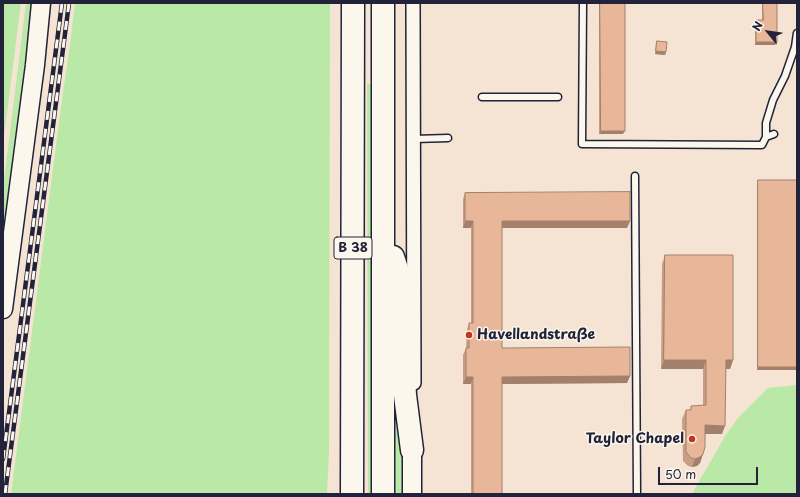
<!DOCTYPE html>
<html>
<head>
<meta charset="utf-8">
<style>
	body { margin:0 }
	#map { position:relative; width:800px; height:497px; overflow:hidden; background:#f5e4d3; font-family:"Playpen Sans",sans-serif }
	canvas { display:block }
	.frame { position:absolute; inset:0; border:4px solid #22223b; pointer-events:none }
	.north { position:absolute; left:748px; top:12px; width:40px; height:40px; -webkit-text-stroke:3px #fbf7ec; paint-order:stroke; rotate:299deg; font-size:11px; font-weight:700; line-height:16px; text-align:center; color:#22223b }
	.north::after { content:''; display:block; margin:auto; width:14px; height:18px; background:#22223b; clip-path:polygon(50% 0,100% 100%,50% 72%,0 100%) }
	.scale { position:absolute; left:658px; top:467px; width:100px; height:18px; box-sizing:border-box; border:2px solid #22223b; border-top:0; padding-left:5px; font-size:12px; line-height:14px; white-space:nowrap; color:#22223b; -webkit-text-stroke:3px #fbf7ec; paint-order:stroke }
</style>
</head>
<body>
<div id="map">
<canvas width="800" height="497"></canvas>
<div class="frame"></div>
<div class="north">N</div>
<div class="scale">50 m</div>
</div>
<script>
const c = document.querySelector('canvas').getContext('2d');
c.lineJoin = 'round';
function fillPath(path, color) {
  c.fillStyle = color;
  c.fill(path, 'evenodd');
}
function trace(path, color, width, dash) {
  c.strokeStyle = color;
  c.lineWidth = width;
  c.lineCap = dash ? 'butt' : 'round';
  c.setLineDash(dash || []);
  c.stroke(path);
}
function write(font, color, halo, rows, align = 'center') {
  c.font = font + ' "Playpen Sans",sans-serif';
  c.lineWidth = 3;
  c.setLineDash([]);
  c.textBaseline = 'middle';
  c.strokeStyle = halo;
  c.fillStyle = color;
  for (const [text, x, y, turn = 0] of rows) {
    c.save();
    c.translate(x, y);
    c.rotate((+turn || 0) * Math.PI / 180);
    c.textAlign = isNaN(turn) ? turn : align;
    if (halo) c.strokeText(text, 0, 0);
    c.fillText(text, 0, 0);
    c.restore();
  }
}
const green = new Path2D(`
	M 3,3 L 21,3 L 3,144 Z
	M 26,3 L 33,3 L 3,244 L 3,188 Z
	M 75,3 L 330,3 L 329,453 L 327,494 L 11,494 L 62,99 L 70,45 Z
	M 367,84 L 371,84 L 372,494 L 368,494 Z
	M 797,385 L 797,494 L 692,494 L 725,436 L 738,418 L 768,388 Z
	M 395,396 L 402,427 L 402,494 L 395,494 Z`);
const lane = new Path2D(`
	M 583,3 L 582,144 L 762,145 L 766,137 L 774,134
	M 482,97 L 558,97
	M 766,137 L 766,123 L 773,100 L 785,76 L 795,47 L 797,33
	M 414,139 L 448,138
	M 635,176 L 637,494`);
const street = new Path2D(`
	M 413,3 L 414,383`);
const secondary = new Path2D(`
	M 3,309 L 35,65 L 41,3
	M 412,494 L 412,450`);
const highway = new Path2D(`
	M 383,3 L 383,494
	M 393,257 L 398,272 L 405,395 L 412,450
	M 352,494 L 353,3`);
const rail = new Path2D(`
	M 3,459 L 62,3
	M 5,494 L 69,3`);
const wall = new Path2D(`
	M 599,3 L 625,3 L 623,134 L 599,134 Z
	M 762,3 L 777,3 L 777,42 L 775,45 L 755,45 L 755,23 L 756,20 L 762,20 Z
	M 657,41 L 666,52 L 665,55 L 655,54 L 656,44 Z
	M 758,180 L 797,180 L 797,370 L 757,370 L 757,183 Z
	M 465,193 L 630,221 L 627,228 L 502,228 L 502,348 L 630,376 L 627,383 L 502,384 L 502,494 L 471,494 L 471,384 L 463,384 L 463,355 L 466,348 L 467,330 L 469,323 L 471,323 L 471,228 L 463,228 L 463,199 Z
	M 665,255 L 733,360 L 730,369 L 726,369 L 722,434 L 705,434 L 703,454 L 700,463 L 697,466 L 692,467 L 688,466 L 683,461 L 682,419 L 686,410 L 690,410 L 691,406 L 703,406 L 703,369 L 661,369 L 662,264 Z`);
const shadedWall = new Path2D(`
	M 756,42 L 777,42 L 775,45 L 755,45 Z
	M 656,51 L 666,52 L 665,55 L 655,54 Z
	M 601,131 L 625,131 L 623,134 L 599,134 Z
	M 465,221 L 473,221 L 471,228 L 463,228 Z
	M 502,221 L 630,221 L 627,228 L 499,228 Z
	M 664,360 L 706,360 L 703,369 L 661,369 Z
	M 726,360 L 733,360 L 730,369 L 723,369 Z
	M 758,367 L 797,367 L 797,370 L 757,370 Z
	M 630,376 L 627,383 L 500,384 L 502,377 Z
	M 466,377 L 473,377 L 471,384 L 463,384 Z
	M 705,425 L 725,426 L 722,434 L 702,434 Z
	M 703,454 L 700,463 L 697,466 L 692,467 L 695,459 Z`);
const building = new Path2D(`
	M 600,3 L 625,3 L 625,131 L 601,131 Z
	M 763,3 L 777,3 L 777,42 L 756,42 L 756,20 L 763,20 Z
	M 657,41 L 667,42 L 666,52 L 656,51 Z
	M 758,180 L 797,180 L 797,367 L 758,367 Z
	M 630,192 L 630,221 L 502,221 L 502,348 L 630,347 L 630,376 L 502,377 L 502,494 L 473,494 L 473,377 L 466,377 L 466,348 L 469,348 L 469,323 L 473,323 L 473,221 L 465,221 L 465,193 Z
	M 665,255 L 733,255 L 733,360 L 726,360 L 725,426 L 705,425 L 705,447 L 703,454 L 700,457 L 695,459 L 691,458 L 686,452 L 686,410 L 691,410 L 691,406 L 706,405 L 706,360 L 664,360 Z`);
const markers = [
	[469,335,4,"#c8321e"],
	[692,439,4,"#c8321e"]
];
const shields = [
	[353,248,38]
];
const shieldNames = [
	["B 38",353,248]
];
const poiNames = [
	["Havellandstraße",477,335],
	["Taylor Chapel",684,439,"right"]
];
fillPath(green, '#bae9a7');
trace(lane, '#22223b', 9);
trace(street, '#22223b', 16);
trace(secondary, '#22223b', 21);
trace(highway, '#22223b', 25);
trace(lane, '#fbf7ec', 6);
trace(street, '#fbf7ec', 13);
trace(secondary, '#fbf7ec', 18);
trace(highway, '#fbf7ec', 22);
trace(rail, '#22223b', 4.5);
trace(rail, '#fbf7ec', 3, [9]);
fillPath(wall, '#c89d84');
fillPath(shadedWall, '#a2806b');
fillPath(building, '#e8b799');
trace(building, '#a2806b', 1);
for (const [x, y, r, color] of markers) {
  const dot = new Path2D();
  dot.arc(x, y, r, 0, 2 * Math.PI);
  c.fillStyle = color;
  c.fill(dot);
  trace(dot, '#fbf7ec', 1.5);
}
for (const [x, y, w] of shields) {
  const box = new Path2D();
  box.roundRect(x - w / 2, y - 11, w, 22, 3);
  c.fillStyle = '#fbf7ec';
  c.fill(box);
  trace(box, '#22223b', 1);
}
write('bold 13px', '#22223b', null, shieldNames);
write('bold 14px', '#22223b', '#fbf7ec', poiNames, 'left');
</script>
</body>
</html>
